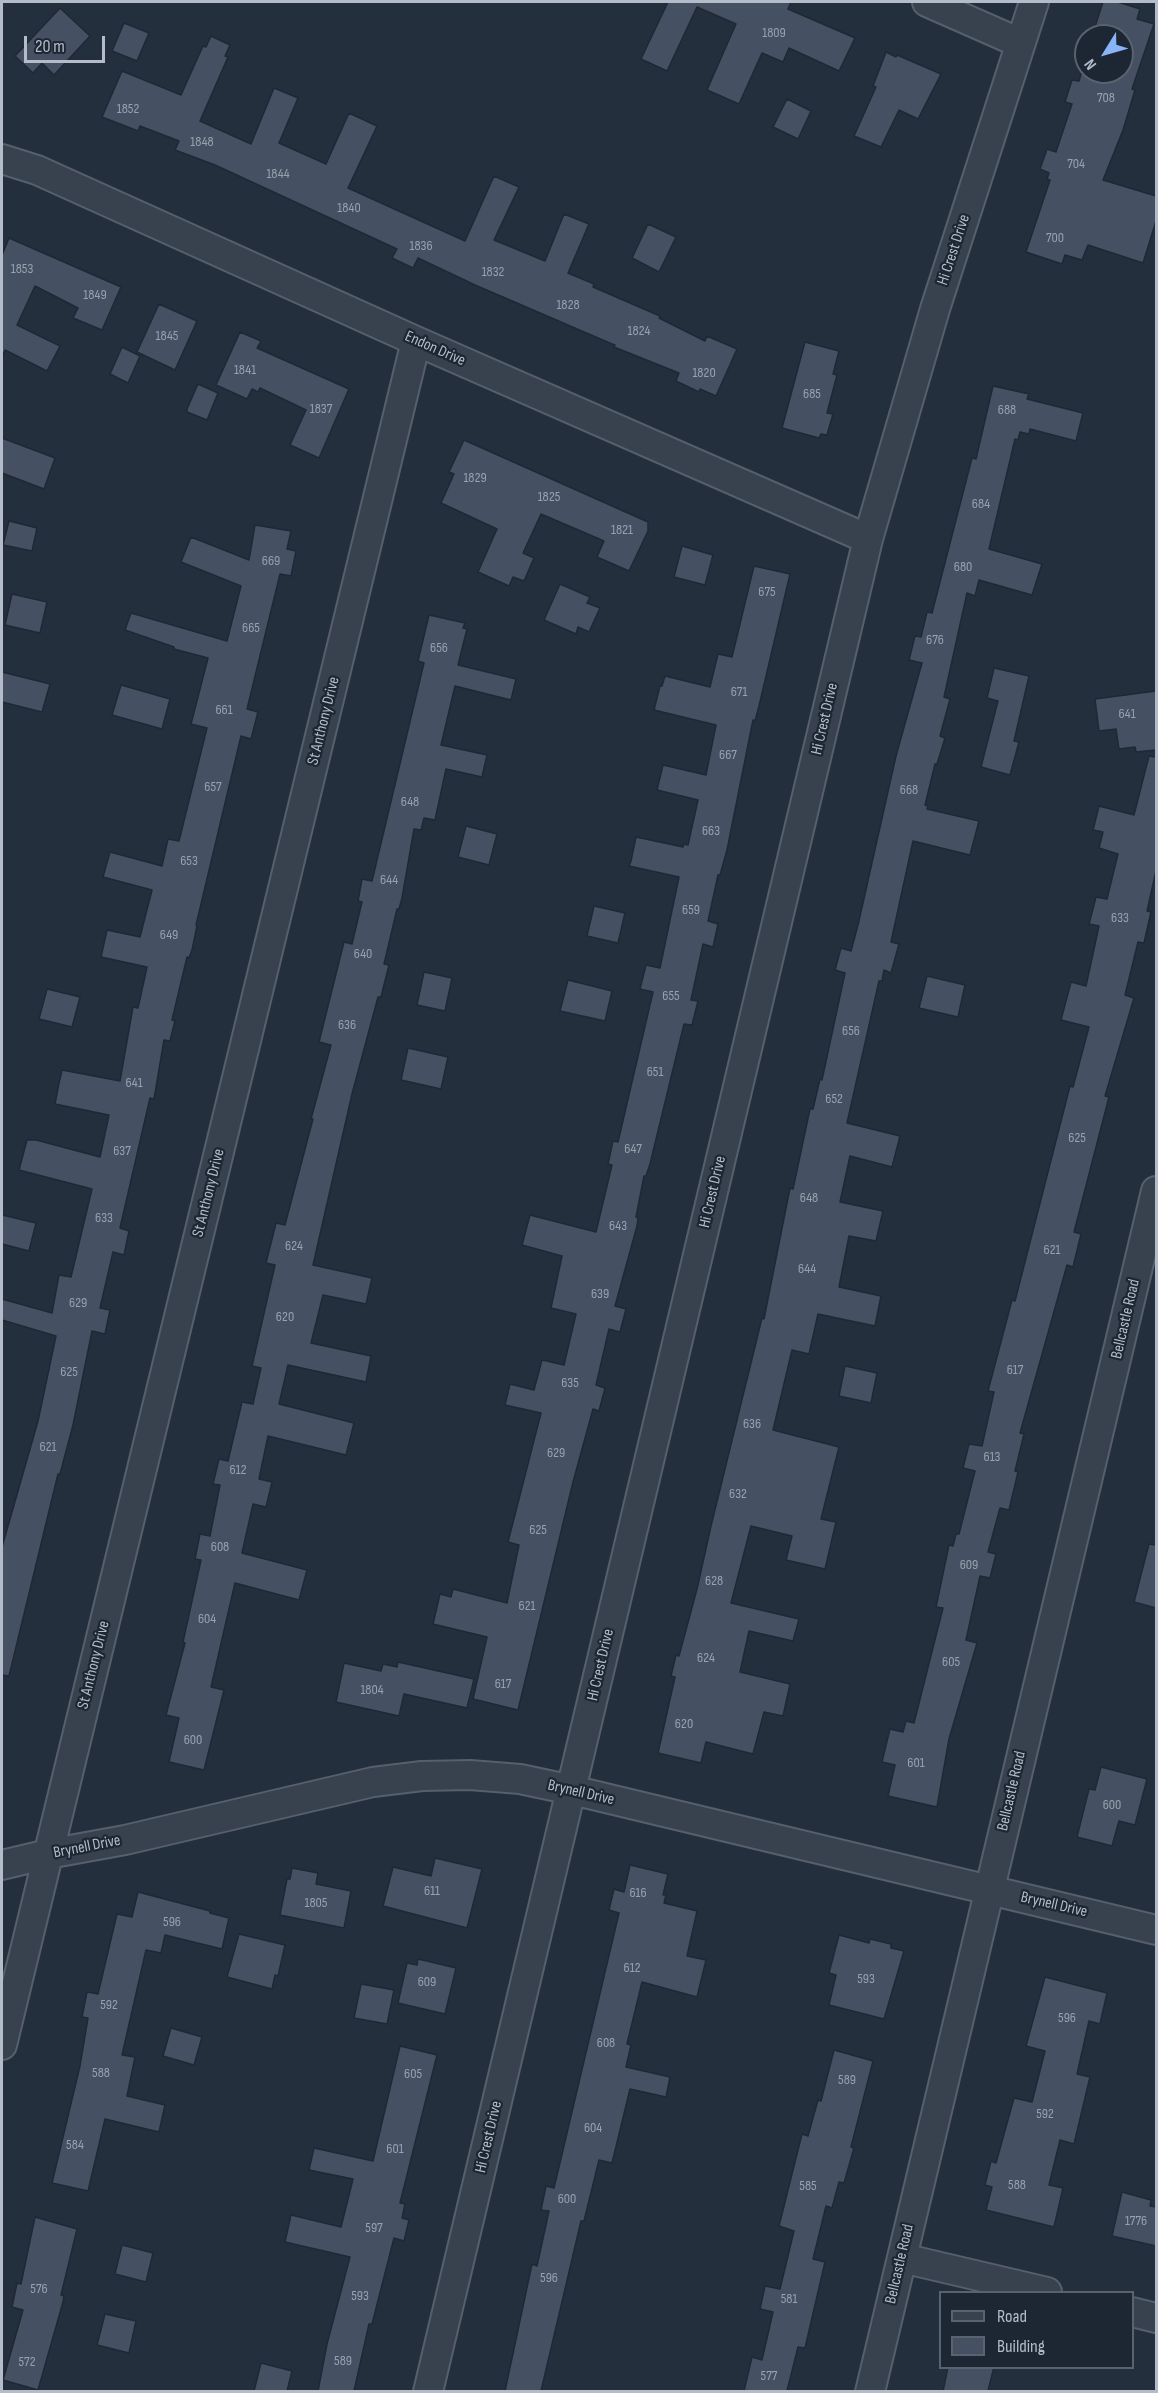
<!DOCTYPE html>
<html>
<head>
<meta charset="utf-8">
<style>
	body { margin:0 }
	#map { position:relative; width:1158px; height:2393px; overflow:hidden; background:#242f3e; font-family:"Sofia Sans Condensed",sans-serif }
	canvas { display:block }
	.frame { position:absolute; inset:0; border:3px solid #b4bcc9; pointer-events:none }
	.legend { position:absolute; left:939px; top:2291px; width:195px; height:78px; box-sizing:border-box; background:#1d2633; border:2px solid #59626f; margin:0; padding:8px 10px; list-style:none; font-size:18px; color:#b4bcc9 }
	.legend li { display:flex; align-items:center; gap:12px; height:30px }
	.legend b { width:30px; border:2px solid #59626f }
	.north { position:absolute; left:1074px; top:24px; width:60px; height:60px; box-sizing:border-box; background:#1d2633; border:2px solid #59626f; border-radius:50%; rotate:233deg; font-size:16px; font-weight:700; line-height:24px; text-align:center; color:#b4bcc9 }
	.north::after { content:''; display:block; margin:auto; width:21px; height:27px; background:#8ab4f8; clip-path:polygon(50% 0,100% 100%,50% 72%,0 100%) }
	.scale { position:absolute; left:24px; top:36px; width:81px; height:27px; box-sizing:border-box; border:3px solid #b4bcc9; border-top:0; padding-left:8px; font-size:18px; line-height:21px; white-space:nowrap; color:#b4bcc9; -webkit-text-stroke:4px #1d2633; paint-order:stroke }
</style>
</head>
<body>
<div id="map">
<canvas width="1158" height="2393"></canvas>
<div class="frame"></div>
<ul class="legend">
<li><b style="height:8px;background:#38414e"></b>Road</li>
<li><b style="height:16px;background:#455162"></b>Building</li>
</ul>
<div class="north">N</div>
<div class="scale">20 m</div>
</div>
<script>
const c = document.querySelector('canvas').getContext('2d');
c.lineJoin = 'round';
function fillPath(path, color) {
  c.fillStyle = color;
  c.fill(path, 'evenodd');
}
function trace(path, color, width, dash) {
  c.strokeStyle = color;
  c.lineWidth = width;
  c.lineCap = dash ? 'butt' : 'round';
  c.setLineDash(dash || []);
  c.stroke(path);
}
function write(font, color, halo, rows, align = 'center') {
  c.font = font + ' "Sofia Sans Condensed",sans-serif';
  c.lineWidth = 4.5;
  c.setLineDash([]);
  c.textBaseline = 'middle';
  c.strokeStyle = halo;
  c.fillStyle = color;
  for (const [text, x, y, turn = 0] of rows) {
    c.save();
    c.translate(x, y);
    c.rotate((+turn || 0) * Math.PI / 180);
    c.textAlign = isNaN(turn) ? turn : align;
    if (halo) c.strokeText(text, 0, 0);
    c.fillText(text, 0, 0);
    c.restore();
  }
}
const building = new Path2D(`
	M 668,2 L 791,2 L 788,9 L 855,38 L 839,71 L 789,48 L 783,62 L 762,53 L 739,104 L 707,90 L 736,24 L 697,7 L 667,71 L 641,59 Z
	M 1103,2 L 1118,2 L 1140,9 L 1137,19 L 1154,24 L 1132,89 L 1135,90 L 1123,130 L 1103,180 L 1156,196 L 1156,221 L 1143,263 L 1088,245 L 1082,260 L 1065,255 L 1062,264 L 1026,252 L 1050,180 L 1047,179 L 1049,173 L 1040,169 L 1047,149 L 1056,152 L 1072,104 L 1065,102 L 1072,80 L 1079,81 L 1086,57 L 1086,72 L 1122,72 L 1122,36 L 1092,36 Z
	M 60,8 L 90,36 L 54,75 L 42,63 L 33,73 L 15,56 Z
	M 124,23 L 149,33 L 137,61 L 112,51 Z
	M 211,36 L 230,45 L 225,56 L 228,57 L 200,121 L 251,144 L 274,88 L 298,98 L 279,143 L 326,164 L 349,113 L 377,126 L 348,188 L 465,241 L 494,176 L 519,187 L 494,240 L 545,261 L 564,214 L 589,224 L 568,273 L 594,284 L 593,287 L 660,316 L 659,318 L 705,341 L 707,336 L 737,349 L 716,396 L 700,389 L 699,392 L 676,381 L 679,373 L 614,347 L 615,345 L 612,344 L 475,285 L 418,258 L 413,268 L 392,258 L 397,249 L 215,165 L 175,150 L 179,141 L 140,126 L 138,131 L 102,117 L 122,71 L 181,95 L 203,46 L 206,47 Z
	M 886,52 L 896,57 L 897,55 L 941,74 L 918,119 L 899,110 L 881,147 L 854,136 L 876,87 L 873,86 Z
	M 787,99 L 811,111 L 798,139 L 773,127 Z
	M 648,224 L 676,237 L 659,272 L 632,258 Z
	M 9,238 L 121,287 L 102,330 L 73,318 L 78,308 L 35,286 L 17,325 L 60,346 L 47,371 L 5,350 L 2,358 L 2,255 Z
	M 159,304 L 197,321 L 175,370 L 137,352 Z
	M 240,332 L 261,341 L 257,348 L 349,389 L 319,458 L 290,445 L 306,410 L 260,388 L 258,392 L 252,389 L 247,399 L 216,385 Z
	M 805,342 L 839,351 L 833,374 L 837,375 L 827,413 L 833,414 L 827,435 L 821,434 L 819,438 L 782,428 Z
	M 122,347 L 140,356 L 128,383 L 110,374 Z
	M 198,384 L 218,393 L 207,420 L 187,412 L 187,409 Z
	M 993,386 L 1029,394 L 1027,399 L 1083,413 L 1076,441 L 1030,429 L 1029,434 L 1020,432 L 1018,440 L 1015,439 L 989,549 L 1042,564 L 1032,595 L 979,580 L 975,596 L 967,593 L 944,697 L 950,699 L 940,736 L 945,738 L 937,764 L 935,764 L 925,805 L 928,806 L 927,809 L 979,821 L 970,855 L 913,841 L 891,942 L 899,944 L 891,973 L 884,970 L 882,981 L 879,981 L 847,1123 L 900,1136 L 892,1167 L 850,1156 L 840,1202 L 883,1211 L 876,1241 L 849,1236 L 839,1287 L 881,1296 L 875,1326 L 818,1314 L 809,1354 L 792,1350 L 773,1430 L 839,1447 L 821,1519 L 836,1522 L 825,1569 L 786,1560 L 792,1536 L 751,1526 L 731,1603 L 799,1619 L 793,1641 L 749,1631 L 740,1672 L 790,1684 L 783,1716 L 764,1712 L 753,1754 L 706,1742 L 701,1763 L 658,1753 L 675,1677 L 671,1676 L 676,1655 L 679,1656 L 697,1589 L 711,1526 L 762,1318 L 764,1319 L 790,1188 L 793,1189 L 810,1109 L 813,1109 L 820,1079 L 822,1080 L 845,973 L 835,970 L 841,948 L 851,951 L 858,925 L 896,756 L 922,663 L 909,660 L 915,636 L 921,637 L 927,612 L 932,613 L 972,458 L 976,459 Z
	M 2,438 L 55,458 L 44,489 L 2,473 Z
	M 464,440 L 648,522 L 648,531 L 629,571 L 597,557 L 604,541 L 541,514 L 523,553 L 534,558 L 524,581 L 513,577 L 509,586 L 478,572 L 497,529 L 441,503 L 454,474 L 449,472 Z
	M 9,521 L 37,528 L 32,551 L 3,545 Z
	M 255,525 L 291,531 L 287,549 L 296,551 L 291,576 L 280,574 L 247,709 L 258,712 L 251,739 L 241,736 L 196,925 L 197,926 L 192,950 L 189,958 L 187,957 L 172,1020 L 175,1021 L 170,1041 L 164,1040 L 154,1099 L 150,1098 L 120,1228 L 129,1231 L 124,1255 L 113,1252 L 100,1308 L 110,1310 L 105,1334 L 92,1331 L 73,1425 L 60,1474 L 58,1474 L 9,1676 L 2,1675 L 2,1547 L 38,1421 L 56,1336 L 2,1320 L 2,1299 L 52,1313 L 59,1275 L 71,1277 L 92,1189 L 19,1170 L 27,1140 L 36,1140 L 100,1157 L 109,1115 L 55,1104 L 59,1083 L 62,1070 L 120,1081 L 133,1007 L 138,1008 L 147,967 L 101,957 L 107,930 L 140,937 L 152,890 L 103,877 L 110,852 L 162,866 L 168,839 L 179,841 L 207,728 L 191,724 L 208,658 L 174,649 L 174,647 L 125,630 L 131,613 L 227,641 L 241,586 L 181,562 L 191,537 L 249,560 Z
	M 682,546 L 713,555 L 705,585 L 674,577 Z
	M 754,566 L 790,574 L 759,706 L 755,721 L 753,720 L 727,850 L 720,875 L 718,875 L 708,921 L 718,924 L 713,947 L 703,944 L 691,1000 L 698,1001 L 692,1025 L 684,1024 L 650,1164 L 646,1176 L 644,1176 L 636,1217 L 638,1218 L 637,1226 L 615,1306 L 626,1309 L 620,1332 L 609,1329 L 596,1385 L 605,1388 L 599,1411 L 593,1409 L 573,1482 L 518,1710 L 473,1699 L 487,1637 L 433,1624 L 440,1594 L 451,1597 L 453,1589 L 507,1603 L 519,1545 L 508,1542 L 541,1413 L 505,1405 L 510,1384 L 534,1390 L 542,1360 L 564,1365 L 576,1314 L 551,1308 L 562,1256 L 522,1245 L 530,1215 L 596,1232 L 612,1165 L 608,1164 L 613,1141 L 618,1142 L 653,992 L 640,989 L 646,965 L 660,968 L 679,877 L 629,866 L 631,861 L 636,837 L 683,847 L 684,844 L 688,845 L 698,800 L 657,790 L 663,765 L 706,775 L 716,725 L 654,710 L 660,686 L 662,686 L 665,676 L 710,687 L 718,654 L 732,657 Z
	M 560,584 L 590,597 L 587,603 L 600,608 L 589,632 L 578,627 L 576,634 L 544,620 Z
	M 12,594 L 47,602 L 40,633 L 5,625 Z
	M 429,615 L 465,623 L 463,628 L 467,629 L 458,665 L 516,679 L 511,700 L 455,686 L 441,745 L 487,755 L 482,777 L 446,769 L 435,820 L 424,818 L 421,830 L 414,829 L 402,898 L 399,909 L 397,909 L 384,964 L 389,965 L 381,997 L 378,997 L 352,1094 L 313,1265 L 372,1278 L 366,1304 L 323,1295 L 311,1343 L 371,1356 L 366,1382 L 288,1365 L 279,1404 L 354,1423 L 346,1455 L 268,1436 L 259,1479 L 272,1482 L 266,1507 L 253,1504 L 242,1553 L 307,1570 L 299,1600 L 235,1583 L 211,1687 L 224,1690 L 204,1770 L 169,1762 L 179,1718 L 166,1715 L 185,1643 L 183,1642 L 201,1560 L 195,1559 L 200,1534 L 210,1536 L 220,1485 L 213,1484 L 219,1459 L 228,1461 L 242,1402 L 253,1404 L 261,1368 L 252,1366 L 275,1265 L 266,1263 L 276,1223 L 285,1225 L 286,1221 L 313,1119 L 311,1119 L 331,1045 L 319,1042 L 344,942 L 352,944 L 362,902 L 358,901 L 362,879 L 372,881 L 424,663 L 418,661 Z
	M 994,668 L 1029,676 L 1014,741 L 1019,742 L 1010,775 L 981,767 L 998,701 L 987,698 Z
	M 2,672 L 50,684 L 42,712 L 2,702 Z
	M 121,685 L 170,699 L 162,729 L 112,715 Z
	M 1156,691 L 1156,750 L 1136,752 L 1135,747 L 1119,749 L 1116,729 L 1099,731 L 1095,699 Z
	M 1149,756 L 1156,757 L 1156,871 L 1147,911 L 1151,912 L 1144,943 L 1138,942 L 1125,995 L 1134,998 L 1105,1096 L 1109,1097 L 1074,1232 L 1081,1234 L 1073,1267 L 1067,1265 L 1020,1433 L 1024,1434 L 1015,1471 L 1018,1472 L 1009,1510 L 1000,1508 L 988,1552 L 996,1554 L 990,1578 L 980,1576 L 966,1640 L 977,1643 L 949,1739 L 937,1807 L 888,1796 L 895,1765 L 882,1762 L 890,1729 L 903,1732 L 906,1721 L 914,1723 L 943,1608 L 936,1607 L 949,1545 L 953,1546 L 956,1534 L 959,1534 L 975,1471 L 963,1468 L 969,1444 L 982,1446 L 994,1392 L 988,1391 L 1012,1300 L 1015,1301 L 1070,1086 L 1073,1087 L 1089,1027 L 1061,1020 L 1071,982 L 1086,986 L 1099,926 L 1089,924 L 1096,897 L 1107,899 L 1118,854 L 1099,848 L 1103,832 L 1093,830 L 1099,806 L 1134,815 Z
	M 466,826 L 497,834 L 489,865 L 458,857 Z
	M 594,906 L 625,913 L 618,943 L 587,936 Z
	M 424,972 L 452,978 L 445,1011 L 417,1005 Z
	M 927,976 L 965,985 L 958,1017 L 919,1008 Z
	M 568,980 L 612,991 L 605,1021 L 560,1011 Z
	M 47,989 L 80,997 L 72,1027 L 39,1019 Z
	M 408,1048 L 448,1057 L 441,1089 L 401,1080 Z
	M 2,1215 L 36,1223 L 29,1251 L 2,1244 Z
	M 845,1366 L 877,1373 L 871,1403 L 839,1396 Z
	M 1149,1544 L 1156,1545 L 1156,1608 L 1134,1602 Z
	M 398,1662 L 474,1679 L 467,1708 L 404,1694 L 399,1716 L 336,1702 L 344,1663 L 381,1671 L 383,1664 L 397,1667 Z
	M 1101,1767 L 1147,1779 L 1135,1825 L 1119,1821 L 1112,1846 L 1077,1837 L 1089,1789 L 1095,1790 Z
	M 435,1858 L 482,1869 L 467,1928 L 383,1906 L 393,1867 L 431,1876 Z
	M 630,1865 L 668,1874 L 663,1895 L 666,1895 L 664,1903 L 697,1911 L 687,1956 L 706,1960 L 697,1997 L 642,1982 L 627,2044 L 631,2045 L 626,2067 L 670,2077 L 666,2097 L 630,2089 L 612,2163 L 599,2160 L 584,2221 L 581,2221 L 541,2391 L 505,2391 L 532,2264 L 537,2266 L 549,2211 L 541,2210 L 546,2186 L 554,2188 L 619,1913 L 609,1910 L 614,1889 L 624,1892 Z
	M 292,1868 L 318,1873 L 316,1884 L 351,1891 L 344,1928 L 280,1915 L 287,1879 L 290,1879 Z
	M 138,1892 L 210,1911 L 210,1913 L 229,1918 L 222,1949 L 165,1935 L 161,1953 L 146,1950 L 122,2055 L 135,2057 L 127,2096 L 165,2105 L 159,2132 L 105,2119 L 88,2191 L 52,2183 L 80,2066 L 88,2018 L 82,2017 L 87,1992 L 98,1994 L 117,1914 L 132,1917 Z
	M 239,1934 L 285,1945 L 278,1976 L 275,1975 L 272,1989 L 227,1977 Z
	M 839,1935 L 869,1943 L 870,1939 L 891,1944 L 891,1948 L 904,1951 L 884,2019 L 829,2005 L 836,1975 L 829,1973 Z
	M 418,1959 L 456,1968 L 445,2014 L 398,2003 L 407,1963 L 417,1965 Z
	M 1045,1977 L 1107,1993 L 1100,2024 L 1089,2021 L 1077,2074 L 1090,2077 L 1074,2144 L 1060,2140 L 1049,2185 L 1063,2188 L 1054,2227 L 986,2210 L 992,2187 L 985,2185 L 991,2161 L 996,2163 L 1014,2098 L 1032,2102 L 1045,2051 L 1026,2046 Z
	M 361,1984 L 394,1990 L 387,2024 L 354,2018 Z
	M 171,2028 L 202,2037 L 194,2065 L 163,2056 Z
	M 400,2046 L 437,2055 L 400,2203 L 405,2204 L 402,2218 L 409,2220 L 404,2241 L 394,2238 L 372,2324 L 369,2324 L 354,2391 L 318,2391 L 327,2344 L 350,2257 L 285,2242 L 291,2215 L 341,2227 L 353,2179 L 309,2170 L 314,2148 L 373,2161 Z
	M 834,2050 L 873,2061 L 851,2147 L 854,2148 L 844,2183 L 839,2182 L 832,2208 L 826,2206 L 813,2259 L 825,2262 L 805,2348 L 798,2347 L 787,2391 L 744,2391 L 752,2357 L 762,2360 L 773,2312 L 760,2309 L 765,2286 L 780,2289 L 794,2231 L 779,2226 L 802,2134 L 808,2136 L 818,2100 L 821,2101 Z
	M 1122,2192 L 1151,2200 L 1150,2206 L 1156,2207 L 1156,2246 L 1112,2236 Z
	M 35,2217 L 77,2229 L 61,2295 L 64,2296 L 63,2302 L 38,2390 L 3,2380 L 23,2310 L 12,2307 L 17,2283 L 21,2284 Z
	M 122,2245 L 153,2253 L 146,2282 L 115,2274 Z
	M 105,2314 L 136,2321 L 129,2353 L 97,2345 Z
	M 261,2363 L 292,2371 L 287,2391 L 254,2391 Z
	M 948,2367 L 994,2367 L 988,2391 L 943,2391 Z`);
const street = new Path2D(`
	M 927,2 L 1020,43
	M 2,159 L 37,170 L 416,341 L 868,539
	M 2,1865 L 48,1854 L 125,1840 L 373,1782 L 422,1776 L 470,1775 L 520,1779 L 572,1790 L 1156,1930
	M 2,2045 L 416,341
	M 902,2258 L 1047,2292
	M 1132,2312 L 1156,2318
	M 428,2392 L 868,539 L 935,309 L 1034,2
	M 870,2392 L 1156,1191`);
const numberNames = [
	["1809",774,33],
	["708",1106,98],
	["1852",128,109],
	["1848",202,142],
	["704",1076,164],
	["1844",278,174],
	["1840",349,208],
	["700",1055,238],
	["1836",421,246],
	["1853",22,269],
	["1832",493,272],
	["1849",95,295],
	["1828",568,305],
	["1824",639,331],
	["1845",167,336],
	["1841",245,370],
	["1820",704,373],
	["685",812,394],
	["1837",321,409],
	["688",1007,410],
	["1829",475,478],
	["1825",549,497],
	["684",981,504],
	["1821",622,530],
	["669",271,561],
	["680",963,567],
	["675",767,592],
	["665",251,628],
	["676",935,640],
	["656",439,648],
	["671",739,692],
	["661",224,710],
	["641",1127,714],
	["667",728,755],
	["657",213,787],
	["668",909,790],
	["648",410,802],
	["663",711,831],
	["653",189,861],
	["644",389,880],
	["659",691,910],
	["633",1120,918],
	["649",169,935],
	["640",363,954],
	["655",671,996],
	["636",347,1025],
	["656",851,1031],
	["651",655,1072],
	["641",134,1083],
	["652",834,1099],
	["625",1077,1138],
	["647",633,1149],
	["637",122,1151],
	["648",809,1198],
	["633",104,1218],
	["643",618,1226],
	["624",294,1246],
	["621",1052,1250],
	["644",807,1269],
	["639",600,1294],
	["629",78,1303],
	["620",285,1317],
	["617",1015,1370],
	["625",69,1372],
	["635",570,1383],
	["636",752,1424],
	["621",48,1447],
	["629",556,1453],
	["613",992,1457],
	["612",238,1470],
	["632",738,1494],
	["625",538,1530],
	["608",220,1547],
	["609",969,1565],
	["628",714,1581],
	["621",527,1606],
	["604",207,1619],
	["624",706,1658],
	["605",951,1662],
	["617",503,1684],
	["1804",372,1690],
	["620",684,1724],
	["600",193,1740],
	["601",916,1763],
	["600",1112,1805],
	["611",432,1891],
	["616",638,1893],
	["1805",316,1903],
	["596",172,1922],
	["612",632,1968],
	["593",866,1979],
	["609",427,1982],
	["592",109,2005],
	["596",1067,2018],
	["608",606,2043],
	["588",101,2073],
	["605",413,2074],
	["589",847,2080],
	["592",1045,2114],
	["604",593,2128],
	["584",75,2145],
	["601",395,2149],
	["588",1017,2185],
	["585",808,2186],
	["600",567,2199],
	["1776",1136,2221],
	["597",374,2228],
	["596",549,2278],
	["576",39,2289],
	["593",360,2296],
	["581",789,2299],
	["589",343,2361],
	["572",27,2362],
	["577",769,2376]
];
const streetNames = [
	["Hi Crest Drive",954,250,-72],
	["Endon Drive",435,349,24],
	["Hi Crest Drive",825,719,-77],
	["St Anthony Drive",324,721,-76],
	["Hi Crest Drive",713,1192,-77],
	["St Anthony Drive",209,1193,-76],
	["Bellcastle Road",1126,1319,-77],
	["St Anthony Drive",94,1665,-76],
	["Hi Crest Drive",601,1665,-77],
	["Bellcastle Road",1012,1791,-77],
	["Brynell Drive",581,1793,13],
	["Brynell Drive",87,1847,-11],
	["Brynell Drive",1054,1905,13],
	["Hi Crest Drive",489,2137,-77],
	["Bellcastle Road",900,2264,-77]
];
fillPath(building, '#455162');
trace(building, '#1f2835', 1.5);
trace(street, '#565f6c', 32);
trace(street, '#38414e', 28);
write('14px', '#98a1af', null, numberNames);
write('16px', '#b4bcc9', '#1d2633', streetNames);
</script>
</body>
</html>
